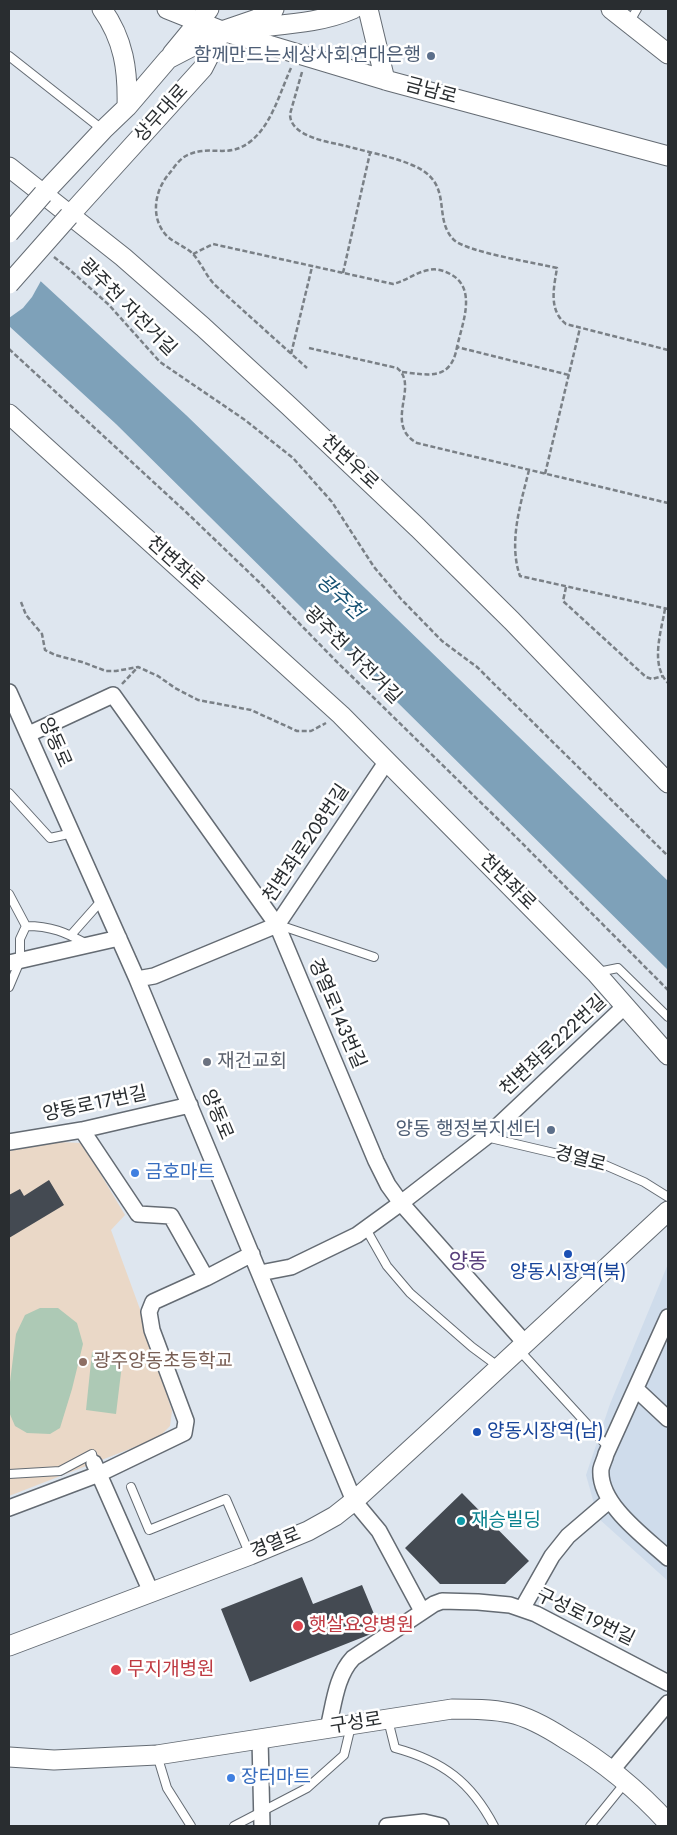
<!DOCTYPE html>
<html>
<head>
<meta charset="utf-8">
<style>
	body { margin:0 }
	#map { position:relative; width:677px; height:1835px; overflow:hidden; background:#dee6ef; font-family:Jost,sans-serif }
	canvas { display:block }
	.frame { position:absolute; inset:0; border:10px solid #292d30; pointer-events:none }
</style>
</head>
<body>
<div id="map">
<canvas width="677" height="1835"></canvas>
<div class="frame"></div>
</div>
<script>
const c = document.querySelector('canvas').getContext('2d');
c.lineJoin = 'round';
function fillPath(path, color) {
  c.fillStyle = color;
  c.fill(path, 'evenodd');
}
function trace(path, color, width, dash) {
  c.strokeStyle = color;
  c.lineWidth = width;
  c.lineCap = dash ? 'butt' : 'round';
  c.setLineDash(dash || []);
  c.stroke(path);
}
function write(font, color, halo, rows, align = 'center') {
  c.font = font + ' Jost,"Noto Sans KR",sans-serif';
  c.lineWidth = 5;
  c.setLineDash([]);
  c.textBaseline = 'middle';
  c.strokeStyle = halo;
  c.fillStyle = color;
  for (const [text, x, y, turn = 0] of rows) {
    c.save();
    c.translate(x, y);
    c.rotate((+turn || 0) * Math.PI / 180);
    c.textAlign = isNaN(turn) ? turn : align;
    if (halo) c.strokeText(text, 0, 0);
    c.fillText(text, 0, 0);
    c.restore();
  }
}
const built = new Path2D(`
	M 668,1264 L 668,1581 L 598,1518 L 586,1475 L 610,1404 Z`);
const education = new Path2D(`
	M 58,1142 L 82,1143 L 125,1215 L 111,1230 L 141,1312 L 172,1411 L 170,1426 L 158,1438 L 9,1496 L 9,1151 Z`);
const green = new Path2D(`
	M 40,1308 L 58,1308 L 77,1323 L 83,1344 L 72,1389 L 60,1428 L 50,1434 L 27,1433 L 15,1426 L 9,1412 L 9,1390 L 16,1334 L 25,1315 Z
	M 92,1352 L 123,1356 L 116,1414 L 86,1410 Z`);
const water = new Path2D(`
	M 9,252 L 186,415 L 668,881 L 668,970 L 116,424 L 9,326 Z`);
const pier = new Path2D(`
	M 9,250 L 42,279 L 32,297 L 23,308 L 9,318 Z`);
const building = new Path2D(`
	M 49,1180 L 64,1205 L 9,1238 L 9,1195 L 20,1189 L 24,1196 Z
	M 462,1493 L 529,1561 L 505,1584 L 440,1584 L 405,1548 Z
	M 302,1577 L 313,1604 L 362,1585 L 374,1614 L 365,1618 L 371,1634 L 250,1682 L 221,1609 Z`);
const path = new Path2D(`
	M 291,68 C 280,92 272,124 251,141 C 229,159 212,145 190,154 C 180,157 174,168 168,175 C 154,192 150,220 168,237 C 175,243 186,247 193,254 C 202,264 206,276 215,285 L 307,368
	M 302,72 L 290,114 C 290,137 329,142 346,146 C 367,152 391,156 412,165 C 456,183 431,217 454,240 C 467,252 536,263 557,268 C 554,287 548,310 566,324 L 668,350
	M 193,254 L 213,244 L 393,284 C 406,281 416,272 429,270 C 437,268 445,271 452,275 C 477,290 462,324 457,347 L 569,375
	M 54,257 L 69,269 L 109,305 L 160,362 L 245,420 L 293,458 L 332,502 L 374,567 L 401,599 L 442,641 L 477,667 L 668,856
	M 343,273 L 370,153
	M 309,348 L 397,368 C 420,386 383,424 417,443 L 668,503
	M 9,349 L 186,512 L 259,582 L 335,660 L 507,828 L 668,990
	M 291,354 L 312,267
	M 402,372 C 429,375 451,381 457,347
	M 529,470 C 521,503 508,542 520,576 L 668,609
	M 545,474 L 580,328
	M 566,587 L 563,601 L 646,677 L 652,679 L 663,676
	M 21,602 L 26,615 L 42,634 L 45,650 L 55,655 L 82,662 L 106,671 L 116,671 L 138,667 L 158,676 L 175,688 L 198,700 L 251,710 L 297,731 L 311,731 L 326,723
	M 665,609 C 661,632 650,665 668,683
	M 122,684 L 137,668`);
const service = new Path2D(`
	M 629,23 L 637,9
	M 9,56 L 103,130
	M 9,793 L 50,838 L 73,833
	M 9,894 L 26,926
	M 279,925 L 374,957
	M 71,935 L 102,900
	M 598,972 L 618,968 L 668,1017
	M 9,987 L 20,961 L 20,939 L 26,926 C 51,926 65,932 87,944
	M 486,1137 L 605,1165 L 644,1182 L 668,1197
	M 366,1229 L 387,1266 L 410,1293 L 472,1347 L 499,1367
	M 519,1350 L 609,1448
	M 9,1474 L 60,1471 L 92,1454 L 94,1463
	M 131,1487 L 149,1530 L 226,1499 L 250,1555
	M 388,1720 L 395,1748 C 443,1761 471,1782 494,1826
	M 157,1755 L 167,1788 L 191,1826
	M 234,1826 L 307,1788 L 344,1755 L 351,1726
	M 590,1826 L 625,1783`);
const minor = new Path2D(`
	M 9,692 L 137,979 L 354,1501 L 379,1531 L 422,1611
	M 29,734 L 113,695 L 277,925 L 376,1161 L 388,1185 L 401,1203 L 525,1343
	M 9,963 L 119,938
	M 137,979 L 154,976 L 277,925 L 387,761
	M 82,1130 L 138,1214 L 171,1216 L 206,1278
	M 9,1142 L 82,1130 L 190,1105
	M 260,1273 L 291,1267 L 357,1235 L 401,1203 L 486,1137 L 625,1006
	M 668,1317 L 606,1454 C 605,1459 602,1464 601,1469 C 598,1504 645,1537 668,1558
	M 636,1389 L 668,1419
	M 94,1463 L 151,1592
	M 9,1508 L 99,1474 L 184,1433 L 186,1421 L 152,1330 L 149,1312 L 153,1302 L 206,1278 L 252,1254
	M 522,1609 L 552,1556 L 568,1536 L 610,1500
	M 328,1728 C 334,1704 336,1676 353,1658 L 434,1604 L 442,1601 L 478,1602 L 510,1605 L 536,1614 L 668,1683
	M 260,1738 L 262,1826
	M 612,1770 L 668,1703
	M 387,1826 L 424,1822 L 441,1826`);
const tertiary = new Path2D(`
	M 102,9 C 124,40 128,70 127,107
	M 167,9 L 222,31 L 385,80 L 668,156
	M 368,9 L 385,80
	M 611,9 L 668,54
	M 251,28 C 286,24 321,23 353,9
	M 172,54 L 209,9
	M 9,167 L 123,257 L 203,327 L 289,406 L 418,528 L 512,621 L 668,783
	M 43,194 L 103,130 L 127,107 L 168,59 L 222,31 L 257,19 L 274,9
	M 69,216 L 203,68 L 222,31
	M 9,414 L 341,715 L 596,973 L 668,1055
	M 9,1646 L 250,1555 L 308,1531 L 335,1516 L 354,1501 L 437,1425 L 668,1211
	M 9,1757 L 54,1760 L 157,1755 L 452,1709 C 472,1709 491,1709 510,1713 C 529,1717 548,1728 565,1739 C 604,1762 638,1790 668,1823`);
const tertiaryBridge = new Path2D(`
	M 9,233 L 43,194
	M 9,284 L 69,216`);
const markers = [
	[431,56,5,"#5c6f8a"],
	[207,1062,5,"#6b7280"],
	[551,1130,5,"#5c6f8a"],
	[135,1173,5,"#3f7fe0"],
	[568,1254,5,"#1a4fb4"],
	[83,1362,5,"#8d6e63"],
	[477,1432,5,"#1a4fb4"],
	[461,1521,5,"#0f9aa8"],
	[298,1626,6,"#e0444e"],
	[116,1670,6,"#e0444e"],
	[231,1778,5,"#3f7fe0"]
];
const serviceNames = [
	["함께만드는세상사회연대은행",421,56],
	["양동 행정복지센터",541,1130]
];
const streetNames = [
	["금남로",431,92,15],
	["상무대로",162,114,-48],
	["광주천 자전거길",127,308,45],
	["천변우로",349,463,43],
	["천변좌로",175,564,42],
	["광주천 자전거길",352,656,45],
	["양동로",54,743,66],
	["천변좌로208번길",307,844,-56],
	["천변좌로",507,883,45],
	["경열로143번길",336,1014,67],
	["천변좌로222번길",554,1046,-43],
	["양동로17번길",95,1105,-12],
	["양동로",216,1115,67],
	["경열로",580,1160,15],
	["경열로",276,1544,-22],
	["구성로19번길",585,1618,26],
	["구성로",356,1724,-9]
];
const worshipNames = [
	["재건교회",217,1062]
];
const shopNames = [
	["금호마트",145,1173],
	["장터마트",241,1778]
];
const transitNames = [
	["양동시장역(북)",568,1273],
	["양동시장역(남)",487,1432,"left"]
];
const educationNames = [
	["광주양동초등학교",93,1362]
];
const cultureNames = [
	["재승빌딩",471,1521]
];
const healthNames = [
	["햇살요양병원",309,1626],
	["무지개병원",127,1670]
];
const waterNames = [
	["광주천",339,598,43]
];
const quarterNames = [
	["양동",468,1263]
];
fillPath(built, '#cfdceb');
fillPath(education, '#ead8c7');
fillPath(green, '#adc9b5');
fillPath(water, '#7ea1b9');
fillPath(pier, '#dee6ef');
fillPath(building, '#444a52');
trace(service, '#646b73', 10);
trace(minor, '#646b73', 18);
trace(tertiary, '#646b73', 21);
trace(path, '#7a8086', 2.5, [5, 2.5]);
trace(service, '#fff', 8);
trace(minor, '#fff', 15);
trace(tertiary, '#fff', 19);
trace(tertiaryBridge, '#646b73', 21, []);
trace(tertiaryBridge, '#fff', 19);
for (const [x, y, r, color] of markers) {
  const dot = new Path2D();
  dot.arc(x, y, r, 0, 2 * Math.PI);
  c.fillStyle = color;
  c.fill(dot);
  trace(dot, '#fff', 2);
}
write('19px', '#4e5e75', '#fff', serviceNames, 'right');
write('19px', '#292d30', '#fff', streetNames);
write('19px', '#5b616d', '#fff', worshipNames, 'left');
write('19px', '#366cbe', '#fff', shopNames, 'left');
write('19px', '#164399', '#fff', transitNames);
write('19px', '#785e54', '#fff', educationNames, 'left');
write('19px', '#0d838f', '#fff', cultureNames, 'left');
write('19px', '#be3a42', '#fff', healthNames, 'left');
write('italic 20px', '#145072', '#fff', waterNames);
write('21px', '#583f7c', '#fff', quarterNames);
</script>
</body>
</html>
